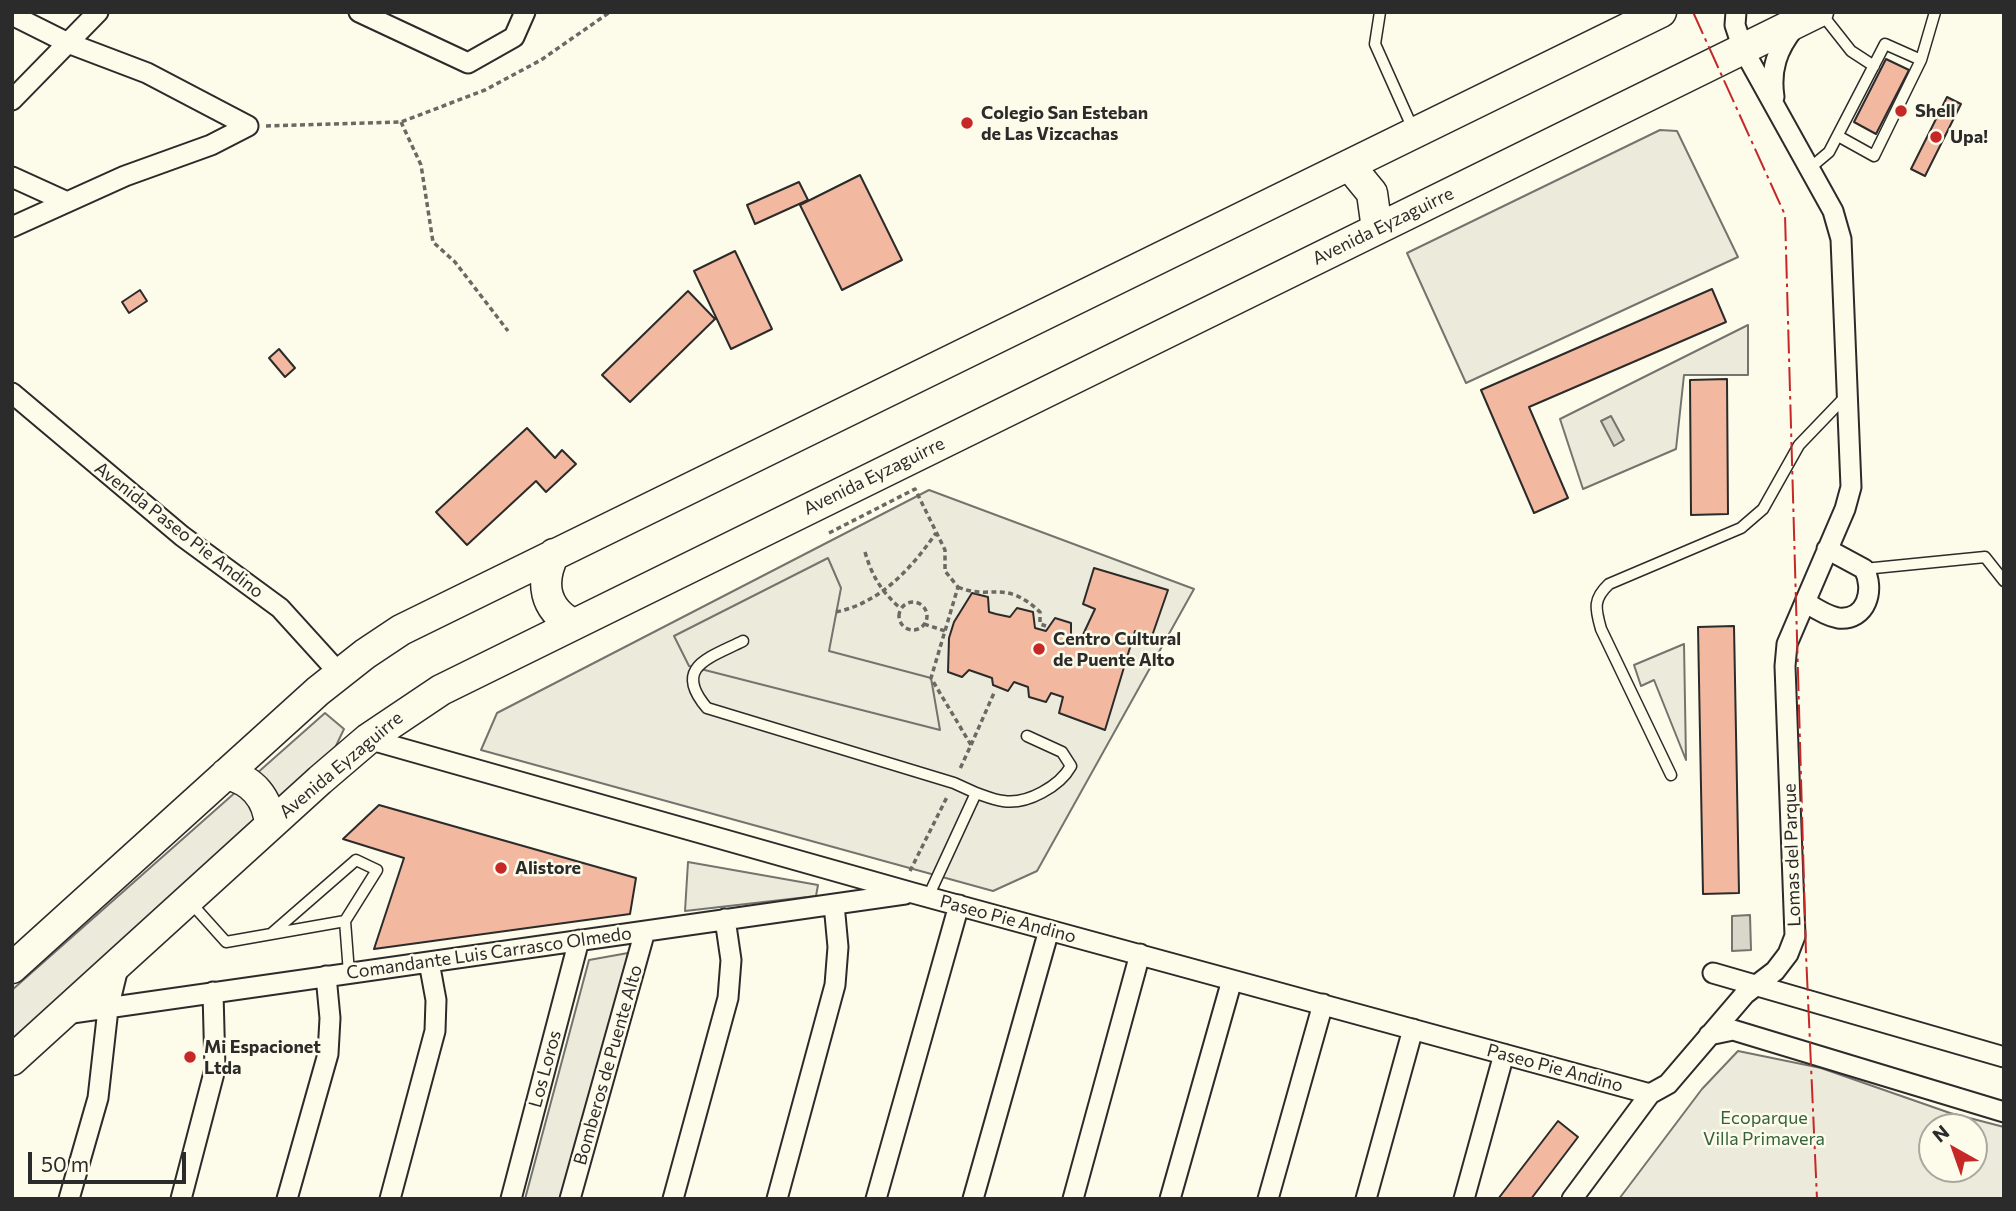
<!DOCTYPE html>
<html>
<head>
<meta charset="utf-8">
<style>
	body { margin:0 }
	#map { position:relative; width:2016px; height:1211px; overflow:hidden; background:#fdfbea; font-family:Commissioner,sans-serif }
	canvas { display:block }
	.frame { position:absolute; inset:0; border:14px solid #2b2b2b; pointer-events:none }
	.north { position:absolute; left:1918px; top:1113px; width:70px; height:70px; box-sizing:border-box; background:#fdfbea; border:2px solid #a9a89e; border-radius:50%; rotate:320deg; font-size:19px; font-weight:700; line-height:28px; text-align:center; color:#2b2b2b }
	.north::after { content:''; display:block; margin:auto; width:24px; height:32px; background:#c62828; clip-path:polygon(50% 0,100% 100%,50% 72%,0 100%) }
	.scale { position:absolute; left:28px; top:1152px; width:158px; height:32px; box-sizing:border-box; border:4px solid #2b2b2b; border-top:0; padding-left:9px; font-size:21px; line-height:24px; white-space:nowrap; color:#2b2b2b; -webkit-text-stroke:5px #fdfbea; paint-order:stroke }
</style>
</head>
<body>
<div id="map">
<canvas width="2016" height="1211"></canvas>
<div class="frame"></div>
<div class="north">N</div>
<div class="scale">50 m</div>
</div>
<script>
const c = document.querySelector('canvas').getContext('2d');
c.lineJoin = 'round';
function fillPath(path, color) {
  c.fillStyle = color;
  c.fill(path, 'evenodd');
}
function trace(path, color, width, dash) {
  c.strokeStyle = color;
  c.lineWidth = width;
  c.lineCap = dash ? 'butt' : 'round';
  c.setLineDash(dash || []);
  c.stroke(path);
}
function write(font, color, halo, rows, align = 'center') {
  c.font = font + ' Commissioner,sans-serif';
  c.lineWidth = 5;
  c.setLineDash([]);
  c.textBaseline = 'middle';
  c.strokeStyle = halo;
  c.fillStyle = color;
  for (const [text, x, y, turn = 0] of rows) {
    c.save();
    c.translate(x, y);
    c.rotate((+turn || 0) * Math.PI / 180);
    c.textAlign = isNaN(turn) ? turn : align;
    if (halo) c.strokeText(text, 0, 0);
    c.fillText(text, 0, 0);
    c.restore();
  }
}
const green = new Path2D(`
	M 1660,130 L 1677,131 L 1738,257 L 1466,383 L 1407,253 Z
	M 1748,325 L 1748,375 L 1684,375 L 1676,449 L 1583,489 L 1560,419 Z
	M 929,490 L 1194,589 L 1037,871 L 993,891 L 481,750 L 497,713 Z
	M 1684,644 L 1686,760 L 1654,680 L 1641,686 L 1634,665 Z
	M 325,713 L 344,729 L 333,752 L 12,1044 L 12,990 Z
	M 688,862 L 818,885 L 816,896 L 685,911 Z
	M 628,953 L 623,991 L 563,1199 L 525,1199 L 589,960 Z
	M 1738,1051 L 1821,1068 L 1950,1113 L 2004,1127 L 2004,1199 L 1619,1199 L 1702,1089 ZM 1932,1127 L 1974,1127 L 1974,1169 L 1932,1169 Z`);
const parking = new Path2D(`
	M 828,558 L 841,588 L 829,651 L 931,678 L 940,730 L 689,666 L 674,636 Z`);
const water = new Path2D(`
	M 1611,416 L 1624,440 L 1614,446 L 1601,421 Z
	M 1750,915 L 1751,950 L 1732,951 L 1732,916 Z`);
const building = new Path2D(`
	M 1886,59 L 1909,70 L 1876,134 L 1854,122 Z
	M 1947,97 L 1961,104 L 1925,176 L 1911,169 Z
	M 860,175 L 902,260 L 842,290 L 800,205 Z
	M 799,182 L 808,200 L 755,224 L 747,205 Z
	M 735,251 L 772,329 L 731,349 L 694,271 Z
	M 1712,289 L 1726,322 L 1529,407 L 1568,498 L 1534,513 L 1481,390 Z
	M 140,290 L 147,301 L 129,313 L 122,302 Z
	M 688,291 L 715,319 L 630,402 L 602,375 Z
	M 279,349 L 295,368 L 285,377 L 269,358 Z
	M 1727,379 L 1728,514 L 1691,515 L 1690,380 Z
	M 527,428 L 555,458 L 562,450 L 576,464 L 546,492 L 536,481 L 467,545 L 436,512 Z
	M 1094,568 L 1168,590 L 1152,636 L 1135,631 L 1105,730 L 1059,713 L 1063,697 L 1051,693 L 1046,702 L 1029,697 L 1028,687 L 1014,682 L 1008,691 L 993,685 L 992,678 L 969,670 L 962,677 L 948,672 L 949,638 L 954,622 L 972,593 L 988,597 L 989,612 L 996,614 L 1010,617 L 1017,608 L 1033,612 L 1035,628 L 1046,631 L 1055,618 L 1071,623 L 1071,637 L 1080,641 L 1095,609 L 1083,604 Z
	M 1734,626 L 1739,893 L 1703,894 L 1698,627 Z
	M 379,805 L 636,878 L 630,914 L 374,949 L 404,858 L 343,839 Z
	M 1558,1121 L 1578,1137 L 1531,1199 L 1498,1199 Z`);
const path = new Path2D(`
	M 401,122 L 421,165 L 433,242 L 455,262 L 508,331
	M 266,126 L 401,122 L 485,90 L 541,60 L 610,12
	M 829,533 L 915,489 L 945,550 L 945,571 L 958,587 L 931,678 L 971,745 L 959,771
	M 865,552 C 872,576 881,591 900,608
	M 958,587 C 991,601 1004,578 1040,612 L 1040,624 L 1046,626
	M899 616a14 14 0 1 1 28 0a14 14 0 1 1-28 0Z
	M 836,612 C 880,603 911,569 936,533
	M 924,624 L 945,631
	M 971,745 L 994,693
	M 910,871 L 947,797`);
const lane = new Path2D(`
	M 1380,12 L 1375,44 L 1413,129
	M 1821,13 L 1851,51 L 1874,66
	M 1838,136 L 1874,156 L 1921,60 L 1935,12
	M 1810,168 L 1829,152 L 1885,44 L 1921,60
	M 1864,569 L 1985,557 L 2004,581
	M 743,641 C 709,658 672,667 707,708 L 954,783 L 976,793 L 928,897
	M 1671,775 L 1601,629 C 1595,608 1593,599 1609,584 L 1741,528 L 1763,509 L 1799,445 L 1847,395
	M 976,793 C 985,796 994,800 1003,801 C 1027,805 1060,786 1071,766 L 1062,752 L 1027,736
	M 191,903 L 226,942 L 345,921 L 377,870 L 356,860 L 271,934
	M 345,921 L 349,973`);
const street = new Path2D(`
	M 359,12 L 468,63 L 514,37 L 525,12
	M 12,15 L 68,43 L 147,73 L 248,126
	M 1774,97 C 1770,70 1777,49 1794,28
	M 12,100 L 98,12
	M 12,177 L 67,202
	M 12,227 L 125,176 L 211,145 L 248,126
	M 12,393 L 182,536 L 280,608 L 339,673
	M 1807,603 C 1816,609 1827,616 1838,618 C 1867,621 1875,589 1864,569 L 1827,549
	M 368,739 L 913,893 L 1650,1094
	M 1713,973 L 2004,1057
	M 65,1014 L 905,894
	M 1709,1035 L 1733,1030 L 2004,1112
	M 69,1199 L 98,1098 L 108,1009 L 119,964
	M 181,1199 L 215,1069 L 213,992
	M 287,1199 L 328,1054 L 330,1018 L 326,976
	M 390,1199 L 435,1031 L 436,1000 L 429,962
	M 511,1199 L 579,940
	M 570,1199 L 645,931
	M 673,1199 L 728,998 L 731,960 L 725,919
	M 777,1199 L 835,985 L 838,947 L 834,904
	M 876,1199 L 959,905
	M 973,1199 L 1049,930
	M 1073,1199 L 1140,954
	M 1170,1199 L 1232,980
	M 1268,1199 L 1323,1004
	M 1366,1199 L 1413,1029
	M 1464,1199 L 1504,1054
	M 1572,1199 L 1650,1094 L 1668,1084 L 1745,994 L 1775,971 L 1788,954 L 1795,936 L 1785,666 L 1787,644 L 1845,509 L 1851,487 L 1841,239 L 1833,211 L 1743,49 L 1735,25 L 1736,12`);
const primary = new Path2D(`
	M 1349,165 L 1372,193 L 1377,229
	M 554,554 C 540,582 544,609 573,624
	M 226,774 C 253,780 268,798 270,825
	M 12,968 L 318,691 L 365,654 L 401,630 L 1661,12
	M 12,1060 L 320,780 L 368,739 L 441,690 L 1818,12`);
const power = new Path2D(`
	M 1693,12 L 1785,215 L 1806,954 L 1817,1199`);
const markers = [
	[1901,111,7,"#c62828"],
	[967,123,7,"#c62828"],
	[1936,137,7,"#c62828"],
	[1039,649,7,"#c62828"],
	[501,868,7,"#c62828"],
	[190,1057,7,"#c62828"]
];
const poiNames = [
	["Shell",1915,111],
	["Colegio San Esteban",981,113],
	["de Las Vizcachas",981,134],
	["Upa!",1950,137],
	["Centro Cultural",1053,639],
	["de Puente Alto",1053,660],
	["Alistore",515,868],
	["Mi Espacionet",204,1047],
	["Ltda",204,1068]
];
const streetNames = [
	["Avenida Eyzaguirre",1383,226,-26],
	["Avenida Eyzaguirre",874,476,-26],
	["Avenida Paseo Pie Andino",179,530,38],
	["Avenida Eyzaguirre",341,765,-40],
	["Lomas del Parque",1792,855,-92],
	["Paseo Pie Andino",1008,919,15],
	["Comandante Luis Carrasco Olmedo",489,953,-8],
	["Bomberos de Puente Alto",608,1065,-74],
	["Paseo Pie Andino",1555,1068,15],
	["Los Loros",545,1069,-75]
];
const parkNames = [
	["Ecoparque",1764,1118],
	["Villa Primavera",1764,1139]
];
fillPath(green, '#ecebdb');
trace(green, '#74746e', 2);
fillPath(parking, '#eceadb');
trace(parking, '#74746e', 2);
fillPath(water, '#d8d7c9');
trace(water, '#74746e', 2);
fillPath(building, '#f2b8a0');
trace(building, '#2b2b2b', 2);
trace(lane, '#2b2b2b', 13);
trace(street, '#2b2b2b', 23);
trace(primary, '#2b2b2b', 33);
trace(path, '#6a6964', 3.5, [5, 3.5]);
trace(lane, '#fdfbea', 10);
trace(street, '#fdfbea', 19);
trace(primary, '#fdfbea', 30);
trace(power, '#c62828', 2, [24, 5, 3.5, 5]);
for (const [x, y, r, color] of markers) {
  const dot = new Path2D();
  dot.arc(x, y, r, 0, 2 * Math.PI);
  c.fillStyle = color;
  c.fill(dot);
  trace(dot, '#fdfbea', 2.5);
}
write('bold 18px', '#2b2b2b', '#fdfbea', poiNames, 'left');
write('18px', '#2b2b2b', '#fdfbea', streetNames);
write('18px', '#34623c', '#fdfbea', parkNames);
</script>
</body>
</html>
